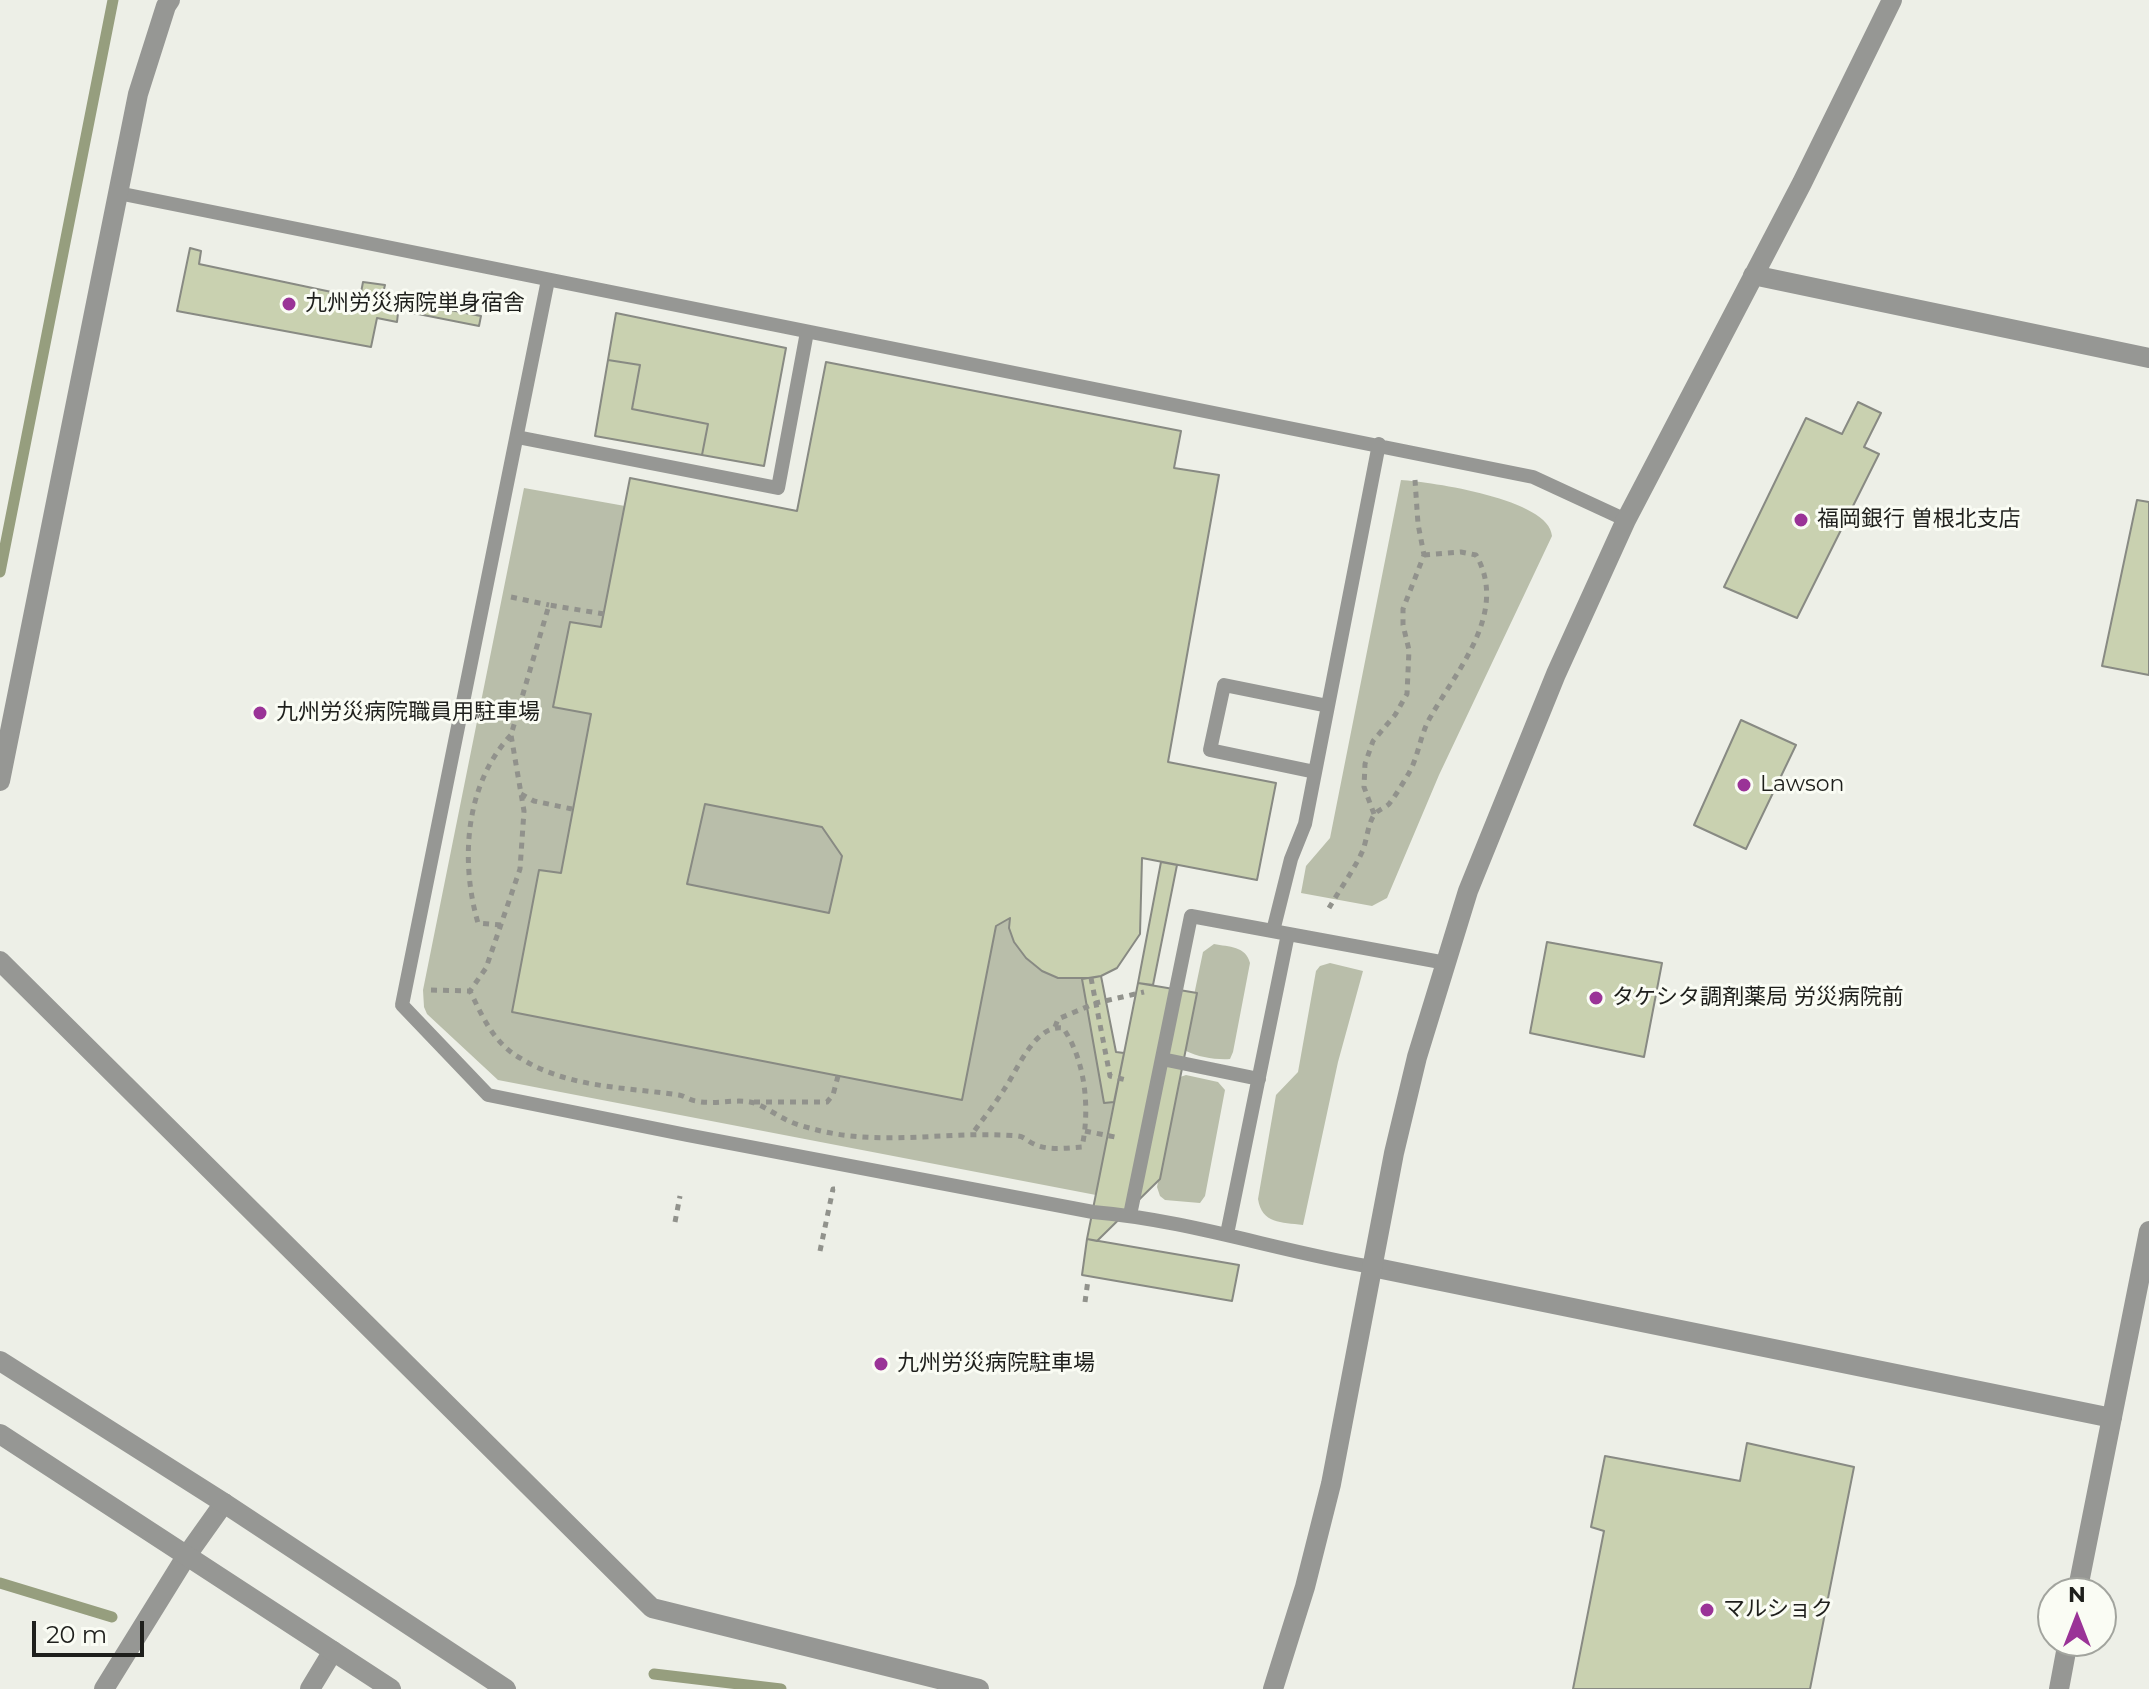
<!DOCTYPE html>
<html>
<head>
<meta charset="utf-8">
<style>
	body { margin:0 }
	#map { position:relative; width:2149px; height:1689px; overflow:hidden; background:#edefe7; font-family:Montserrat,sans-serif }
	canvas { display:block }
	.north { position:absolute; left:2037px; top:1577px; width:80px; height:80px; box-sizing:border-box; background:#fafcf4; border:2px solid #a2a49e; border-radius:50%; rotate:0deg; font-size:22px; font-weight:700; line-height:32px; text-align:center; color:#1e1f1c }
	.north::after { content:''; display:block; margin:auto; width:28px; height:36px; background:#9a3397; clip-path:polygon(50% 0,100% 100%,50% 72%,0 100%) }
	.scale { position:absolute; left:32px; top:1621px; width:112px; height:36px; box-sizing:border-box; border:4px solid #1e1f1c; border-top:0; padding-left:10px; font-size:24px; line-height:28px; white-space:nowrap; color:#1e1f1c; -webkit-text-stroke:6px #fafcf4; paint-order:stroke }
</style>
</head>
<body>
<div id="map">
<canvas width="2149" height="1689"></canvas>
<div class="north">N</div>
<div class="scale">20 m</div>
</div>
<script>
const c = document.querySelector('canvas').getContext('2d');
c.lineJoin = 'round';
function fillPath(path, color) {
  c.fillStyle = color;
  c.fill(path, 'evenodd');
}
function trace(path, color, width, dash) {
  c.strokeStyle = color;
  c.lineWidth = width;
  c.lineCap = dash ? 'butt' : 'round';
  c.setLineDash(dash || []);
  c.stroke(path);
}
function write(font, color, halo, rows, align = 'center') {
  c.font = font + ' Montserrat,"Noto Sans JP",sans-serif';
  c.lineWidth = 6;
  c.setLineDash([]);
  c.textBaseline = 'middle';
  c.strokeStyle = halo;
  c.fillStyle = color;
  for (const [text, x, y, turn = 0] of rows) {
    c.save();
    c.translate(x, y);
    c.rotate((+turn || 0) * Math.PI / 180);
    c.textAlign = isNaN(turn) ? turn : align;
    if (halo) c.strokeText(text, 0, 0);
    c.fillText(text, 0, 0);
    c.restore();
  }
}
const green = new Path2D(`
	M 1401,480 C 1431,482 1550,499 1552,536 L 1439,775 L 1387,898 L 1372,906 L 1301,893 L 1306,866 L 1330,838 Z
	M 524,488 L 625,506 L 601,627 L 570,622 L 553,706 L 591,714 L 561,873 L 539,870 L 512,1012 L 962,1100 L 996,926 L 1010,918 C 1018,961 1038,977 1082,979 L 1104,1102 L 1114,1102 L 1096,1195 L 498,1080 L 427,1014 L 424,1007 L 423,990 Z
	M 705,804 L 822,827 L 842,856 L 829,913 L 687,884 Z
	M 1214,944 C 1229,947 1246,946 1250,963 L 1233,1052 L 1230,1059 C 1216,1060 1198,1057 1186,1051 L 1184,1043 L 1203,952 Z
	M 1330,963 L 1363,971 L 1338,1062 L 1303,1225 C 1281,1222 1262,1224 1258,1199 L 1276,1095 L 1298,1072 L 1316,971 L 1320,966 Z
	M 1186,1075 L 1218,1082 L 1225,1090 L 1205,1196 L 1200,1203 L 1165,1200 L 1160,1196 L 1157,1187 L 1178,1081 L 1180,1077 Z`);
const stream = new Path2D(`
	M 0,572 L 113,0
	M 0,1583 L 112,1617
	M 654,1674 L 781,1689`);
const building = new Path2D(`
	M 190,248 L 201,251 L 199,264 L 360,298 L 363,282 L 385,285 L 383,293 L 400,296 L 397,322 L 377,318 L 371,347 L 177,311 Z
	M 409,302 L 481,316 L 479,326 L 408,312 Z
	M 616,313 L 786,348 L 764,466 L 702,455 L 708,424 L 632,409 L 640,365 L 608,360 Z
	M 608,360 L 640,365 L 632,409 L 708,424 L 702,455 L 595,436 Z
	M 826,362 L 1181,431 L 1174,468 L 1219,475 L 1168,762 L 1276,783 L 1257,880 L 1142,858 L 1140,934 L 1117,968 L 1101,976 L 1091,978 L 1058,978 L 1042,971 L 1026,958 L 1014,942 L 1009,928 L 1010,918 L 996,926 L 962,1100 L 512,1012 L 539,870 L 561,873 L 591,714 L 553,707 L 570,622 L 601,627 L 630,478 L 797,511 ZM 705,804 L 822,827 L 842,856 L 829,913 L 687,884 Z
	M 1858,402 L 1881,413 L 1864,447 L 1879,454 L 1797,618 L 1724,587 L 1806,418 L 1842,434 Z
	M 2137,500 L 2149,502 L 2149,675 L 2102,666 Z
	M 1741,720 L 1796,745 L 1746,849 L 1694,825 Z
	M 1161,862 L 1177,865 L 1153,985 L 1138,983 Z
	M 1547,942 L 1662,963 L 1644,1057 L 1530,1033 Z
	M 1101,976 L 1116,1052 L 1124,1053 L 1114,1102 L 1104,1103 L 1082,979 Z
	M 1138,983 L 1197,993 L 1160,1179 L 1097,1241 L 1087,1239 Z
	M 1087,1239 L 1239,1265 L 1232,1301 L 1082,1275 Z
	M 1747,1443 L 1854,1467 L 1810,1689 L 1573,1689 L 1604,1531 L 1591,1527 L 1605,1456 L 1740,1481 Z`);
const path = new Path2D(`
	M 511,597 L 549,605
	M 604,614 L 549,605 L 511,735 L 524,811 L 520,869 L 486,968 L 470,991 C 483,1018 494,1043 520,1058 C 568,1088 624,1087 679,1095 C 685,1096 689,1100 696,1101 C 713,1105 733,1099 750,1102 C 761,1104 773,1113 783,1118 C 793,1124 806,1127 817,1130 C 884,1147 951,1130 1018,1136 C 1025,1137 1027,1141 1034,1144 C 1048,1151 1066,1148 1082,1147 C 1090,1110 1086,1061 1063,1028 C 1035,1024 1018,1069 1005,1088 C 995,1104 983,1119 972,1134
	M 521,794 L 534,801 L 572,809
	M 1374,814 L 1364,787 L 1365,764 L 1373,741 L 1395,715 L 1407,694 L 1409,650 L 1403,625 L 1403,609 L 1424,555 L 1418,524 L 1415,480
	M 1329,908 C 1340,889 1354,870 1363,850 C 1367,839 1368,824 1374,815 C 1377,810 1385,808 1389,804 C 1396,795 1403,783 1409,773 C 1419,755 1420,734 1431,716 C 1457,670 1509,612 1476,555 L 1461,552 L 1424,555
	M 501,925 L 478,923 C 460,861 465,784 511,735
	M 1091,978 L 1110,1076 L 1126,1080
	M 431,990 L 470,991
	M 1055,1027 L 1058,1019 L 1096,1003 L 1144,992
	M 754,1102 L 827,1102 L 833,1095 L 838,1076
	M 1085,1131 L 1115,1137
	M 675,1222 L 680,1196
	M 820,1251 L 833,1189 L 835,1189
	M 1085,1302 L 1088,1280`);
const service = new Path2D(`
	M 118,193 L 1533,477 L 1626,520
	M 548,280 L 402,1005 L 488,1095 L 687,1135 L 1093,1212 C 1188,1220 1278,1251 1372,1267
	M 517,437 L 778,488 L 807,332
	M 1315,772 L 1210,750 L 1224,685 L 1328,706
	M 1273,931 L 1291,859 L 1305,824 L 1379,444
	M 1162,1059 L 1259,1079
	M 1130,1215 L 1191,916 L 1446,963
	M 1227,1234 L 1288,934`);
const minor = new Path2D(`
	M 0,961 L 652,1608 L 979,1689
	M 1372,1267 L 2112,1418
	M 2077,1593 L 2149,1231
	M 104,1689 L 187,1555 L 224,1503
	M 310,1689 L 333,1651
	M 2059,1689 L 2068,1641`);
const tertiary = new Path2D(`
	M 1753,275 L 2149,358
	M 0,781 L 138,94 L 166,6 L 170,0
	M 0,1361 L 224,1503 L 506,1689
	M 0,1434 L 391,1689
	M 1273,1689 L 1305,1587 L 1331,1484 L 1394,1153 L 1417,1057 L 1468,891 L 1556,674 L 1626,520 L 1802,183 L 1892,0`);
const markers = [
	[289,304,8,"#9a3397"],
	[1801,520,8,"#9a3397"],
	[260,713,8,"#9a3397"],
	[1744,785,8,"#9a3397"],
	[1596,998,8,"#9a3397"],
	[881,1364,8,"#9a3397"],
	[1707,1610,8,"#9a3397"]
];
const poiNames = [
	["九州労災病院単身宿舎",305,304],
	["福岡銀行 曽根北支店",1817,520],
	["九州労災病院職員用駐車場",276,713],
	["Lawson",1760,785],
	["タケシタ調剤薬局 労災病院前",1612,998],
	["九州労災病院駐車場",897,1364],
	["マルショク",1723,1610]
];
fillPath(green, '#b9beaa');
trace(stream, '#969e7e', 11);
fillPath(building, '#c9d1b0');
trace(building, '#888a83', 2);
trace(path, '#91928c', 5, [6, 6]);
trace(service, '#969794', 14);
trace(minor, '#969794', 20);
trace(tertiary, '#969794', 20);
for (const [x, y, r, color] of markers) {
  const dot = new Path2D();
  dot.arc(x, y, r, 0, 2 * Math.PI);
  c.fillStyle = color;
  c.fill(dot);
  trace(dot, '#fafcf4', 3);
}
write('22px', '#1e1f1c', '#fafcf4', poiNames, 'left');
</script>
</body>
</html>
